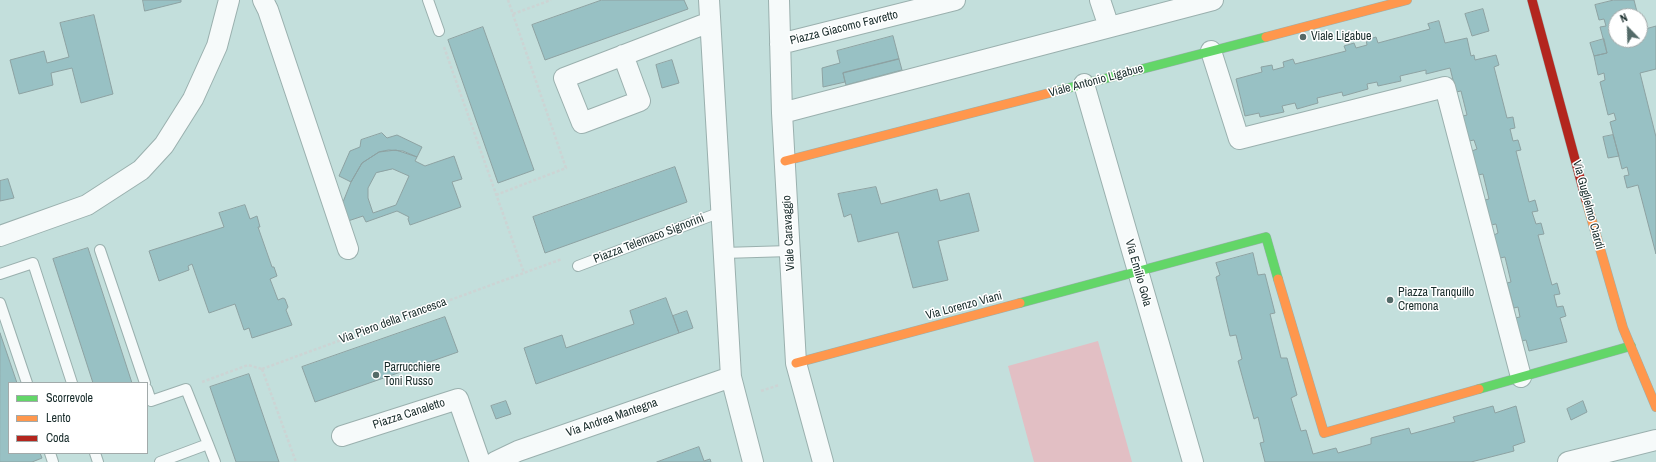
<!DOCTYPE html>
<html>
<head>
<meta charset="utf-8">
<style>
	body { margin:0 }
	#map { position:relative; width:1656px; height:462px; overflow:hidden; background:#c3dfdc; font-family:"Archivo Narrow",sans-serif }
	canvas { display:block }
	.legend { position:absolute; left:8px; top:382px; width:140px; height:72px; box-sizing:border-box; background:#fff; border:1px solid #a2aaaa; margin:0; padding:5px 7px; list-style:none; font-size:12px; color:#172b2a }
	.legend li { display:flex; align-items:center; gap:8px; height:20px }
	.legend b { width:20px; border:1px solid #a2aaaa }
	.north { position:absolute; left:1608px; top:8px; width:40px; height:40px; box-sizing:border-box; background:#fff; border:1px solid #a2aaaa; border-radius:50%; rotate:337deg; font-size:11px; font-weight:700; line-height:16px; text-align:center; color:#172b2a }
	.north::after { content:''; display:block; margin:auto; width:14px; height:18px; background:#536a68; clip-path:polygon(50% 0,100% 100%,50% 72%,0 100%) }
</style>
</head>
<body>
<div id="map">
<canvas width="1656" height="462"></canvas>
<ul class="legend">
<li><b style="height:5px;background:#63d668"></b>Scorrevole</li>
<li><b style="height:5px;background:#ff974d"></b>Lento</li>
<li><b style="height:5px;background:#b3261e"></b>Coda</li>
</ul>
<div class="north">N</div>
</div>
<script>
const c = document.querySelector('canvas').getContext('2d');
c.lineJoin = 'round';
function fillPath(path, color) {
  c.fillStyle = color;
  c.fill(path, 'evenodd');
}
function trace(path, color, width, dash) {
  c.strokeStyle = color;
  c.lineWidth = width;
  c.lineCap = dash ? 'butt' : 'round';
  c.setLineDash(dash || []);
  c.stroke(path);
}
function write(font, color, halo, rows, align = 'center') {
  c.font = font + ' "Archivo Narrow",sans-serif';
  c.lineWidth = 3;
  c.setLineDash([]);
  c.textBaseline = 'middle';
  c.strokeStyle = halo;
  c.fillStyle = color;
  for (const [text, x, y, turn = 0] of rows) {
    c.save();
    c.translate(x, y);
    c.rotate((+turn || 0) * Math.PI / 180);
    c.textAlign = isNaN(turn) ? turn : align;
    if (halo) c.strokeText(text, 0, 0);
    c.fillText(text, 0, 0);
    c.restore();
  }
}
const green = new Path2D(`
	M 1098,341 L 1132,462 L 1034,462 L 1008,366 Z`);
const building = new Path2D(`
	M 143,0 L 181,0 L 181,2 L 145,11 Z
	M 602,0 L 684,0 L 688,9 L 545,60 L 532,25 Z
	M 1614,0 L 1634,0 L 1638,16 L 1616,16 L 1616,40 L 1640,40 L 1640,23 L 1642,30 L 1656,26 L 1656,69 L 1640,73 L 1656,137 L 1656,254 L 1638,185 L 1627,188 L 1624,176 L 1629,175 L 1627,167 L 1622,169 L 1610,122 L 1616,120 L 1614,113 L 1608,115 L 1600,82 L 1605,80 L 1604,73 L 1598,75 L 1594,56 L 1607,53 L 1600,27 L 1606,26 L 1604,19 L 1599,20 L 1595,5 Z
	M 1483,9 L 1489,31 L 1472,36 L 1465,14 Z
	M 94,15 L 113,94 L 81,103 L 72,68 L 51,73 L 53,85 L 19,94 L 10,60 L 44,51 L 47,63 L 69,57 L 60,23 Z
	M 1439,21 L 1445,43 L 1467,38 L 1471,56 L 1474,55 L 1475,60 L 1496,55 L 1499,65 L 1494,67 L 1507,118 L 1513,117 L 1515,128 L 1510,129 L 1513,141 L 1518,140 L 1521,150 L 1516,151 L 1529,202 L 1535,200 L 1538,211 L 1532,212 L 1536,224 L 1541,223 L 1544,234 L 1538,235 L 1552,285 L 1557,283 L 1560,294 L 1554,295 L 1557,307 L 1563,306 L 1566,316 L 1560,318 L 1567,342 L 1529,351 L 1526,340 L 1522,341 L 1515,318 L 1520,317 L 1518,307 L 1514,308 L 1507,283 L 1511,282 L 1505,257 L 1500,258 L 1494,235 L 1498,233 L 1496,224 L 1491,225 L 1485,200 L 1489,199 L 1483,174 L 1478,175 L 1472,151 L 1477,149 L 1474,140 L 1469,141 L 1463,116 L 1467,115 L 1461,91 L 1456,92 L 1450,68 L 1426,74 L 1426,70 L 1400,76 L 1401,81 L 1378,86 L 1377,82 L 1367,84 L 1368,89 L 1343,96 L 1342,92 L 1317,98 L 1318,103 L 1297,109 L 1295,103 L 1282,106 L 1284,112 L 1260,117 L 1259,113 L 1245,116 L 1236,79 L 1262,72 L 1261,67 L 1272,65 L 1273,70 L 1284,67 L 1283,62 L 1293,59 L 1295,64 L 1346,51 L 1344,46 L 1354,43 L 1356,48 L 1367,45 L 1366,40 L 1376,37 L 1378,43 L 1430,29 L 1428,24 Z
	M 483,27 L 534,170 L 498,183 L 448,40 Z
	M 893,36 L 899,59 L 843,73 L 845,82 L 823,87 L 822,68 L 840,63 L 837,51 Z
	M 1604,39 L 1607,53 L 1594,56 L 1590,43 Z
	M 899,59 L 902,70 L 846,85 L 843,73 Z
	M 672,60 L 679,83 L 662,88 L 656,65 Z
	M 382,133 L 387,138 L 397,135 L 422,147 L 417,157 L 396,150 L 379,152 L 362,163 L 351,182 L 339,176 L 350,151 L 360,147 L 361,140 Z
	M 1613,135 L 1619,156 L 1608,158 L 1603,137 Z
	M 389,150 L 403,151 L 417,157 L 415,161 L 425,166 L 454,156 L 462,179 L 452,182 L 461,207 L 410,225 L 408,219 L 409,217 L 397,211 L 366,222 L 363,216 L 342,223 L 336,204 L 343,202 L 351,182 L 362,163 L 379,152 ZM 393,169 L 409,176 L 396,205 L 373,213 L 368,198 L 368,188 L 376,173 Z
	M 675,167 L 687,202 L 545,253 L 533,217 Z
	M 8,179 L 14,198 L 0,201 L 0,181 Z
	M 876,187 L 881,204 L 937,189 L 940,201 L 969,193 L 979,231 L 938,241 L 948,280 L 913,288 L 898,232 L 858,242 L 851,214 L 844,217 L 838,194 Z
	M 245,205 L 250,219 L 257,216 L 260,227 L 258,227 L 272,267 L 274,267 L 277,276 L 270,279 L 278,300 L 283,298 L 285,299 L 288,307 L 286,310 L 292,325 L 252,338 L 249,328 L 244,330 L 235,304 L 209,313 L 192,264 L 188,266 L 189,270 L 159,281 L 149,251 L 224,227 L 219,213 Z
	M 88,248 L 132,383 L 93,383 L 53,259 Z
	M 1253,253 L 1258,275 L 1265,274 L 1275,313 L 1270,314 L 1281,358 L 1287,358 L 1297,395 L 1291,398 L 1301,431 L 1306,430 L 1313,454 L 1336,448 L 1338,453 L 1371,444 L 1371,438 L 1409,428 L 1411,434 L 1455,422 L 1453,417 L 1493,406 L 1495,413 L 1516,406 L 1525,442 L 1513,446 L 1514,451 L 1471,462 L 1265,462 L 1260,443 L 1264,442 L 1258,417 L 1254,419 L 1238,361 L 1242,359 L 1236,335 L 1230,336 L 1216,277 L 1220,275 L 1216,263 Z
	M 666,298 L 679,333 L 536,384 L 524,348 L 562,335 L 566,348 L 634,324 L 630,311 Z
	M 687,311 L 693,328 L 679,333 L 673,316 Z
	M 445,317 L 458,352 L 315,402 L 302,367 Z
	M 0,333 L 17,383 L 9,383 L 9,453 L 40,453 L 42,458 L 32,462 L 0,462 Z
	M 249,374 L 279,462 L 236,462 L 210,387 Z
	M 506,401 L 511,414 L 496,419 L 491,406 Z
	M 1583,401 L 1587,412 L 1571,420 L 1567,409 Z
	M 699,447 L 704,461 L 710,459 L 711,462 L 657,462 Z`);
const path = new Path2D(`
	M 513,14 L 551,0
	M 444,47 L 524,273
	M 496,195 L 566,168 L 508,0
	M 262,369 L 562,259
	M 262,369 L 296,462
	M 202,382 L 248,365 L 262,369
	M 761,391 L 779,385`);
const lane = new Path2D(`
	M 428,0 L 439,31
	M 100,250 L 145,383
	M 723,253 L 790,251
	M 578,266 L 721,212
	M 0,274 L 33,263 L 72,383
	M 0,303 L 27,383
	M 147,389 L 151,401 L 186,389 L 208,444
	M 50,453 L 53,462
	M 95,453 L 98,462
	M 160,462 L 208,444 L 215,462`);
const street = new Path2D(`
	M 263,0 L 268,10 L 348,249
	M 709,0 L 731,377 L 753,462
	M 779,0 L 782,113 L 796,363 L 823,462
	M 1100,0 L 1109,27
	M 780,44 L 955,0
	M 1211,51 L 1239,139 L 1445,87 L 1521,377
	M 623,55 L 640,101 L 582,123 L 564,78 L 710,22
	M 1084,84 L 1193,462
	M 782,113 L 1213,0
	M 0,236 L 87,205 L 141,170 L 164,145 L 193,99 L 217,46 L 229,0
	M 342,436 L 458,399 L 480,462
	M 495,462 L 518,451 L 731,377
	M 1568,462 L 1656,440`);
const fast = new Path2D(`
	M 1057,91 L 1266,37
	M 1020,303 L 1266,237 L 1278,279
	M 1479,389 L 1631,346`);
const slow = new Path2D(`
	M 1266,37 L 1407,0
	M 785,161 L 1057,91
	M 1586,200 L 1623,328 L 1656,407
	M 1278,279 L 1324,433 L 1479,389
	M 796,363 L 1020,303`);
const jam = new Path2D(`
	M 1532,0 L 1586,200`);
const markers = [
	[1303,37,4,"#536a68"],
	[1390,300,4,"#536a68"],
	[376,375,4,"#536a68"]
];
const streetNames = [
	["Piazza Giacomo Favretto",844,28,-14],
	["Viale Antonio Ligabue",1096,81,-15],
	["Via Guglielmo Ciardi",1588,205,75],
	["Viale Caravaggio",789,233,-93],
	["Piazza Telemaco Signorini",649,239,-21],
	["Via Emilio Gola",1138,273,74],
	["Via Lorenzo Viani",964,306,-15],
	["Via Piero della Francesca",393,321,-20],
	["Piazza Canaletto",409,414,-18],
	["Via Andrea Mantegna",612,418,-19]
];
const poiNames = [
	["Viale Ligabue",1311,37],
	["Piazza Tranquillo",1398,293],
	["Cremona",1398,307],
	["Parrucchiere",384,368],
	["Toni Russo",384,382]
];
fillPath(green, '#e2bfc4');
fillPath(building, '#98c1c4');
trace(building, '#8da2a2', 1);
trace(lane, '#9ab0ae', 12);
trace(street, '#9ab0ae', 22);
trace(fast, '#9ab0ae', 10);
trace(slow, '#9ab0ae', 10);
trace(jam, '#9ab0ae', 10);
trace(path, '#ccd4d4', 2.5, [3, 2]);
trace(lane, '#f6fafa', 10);
trace(street, '#f6fafa', 20);
trace(fast, '#63d668', 9);
trace(slow, '#ff974d', 9);
trace(jam, '#b3261e', 9);
for (const [x, y, r, color] of markers) {
  const dot = new Path2D();
  dot.arc(x, y, r, 0, 2 * Math.PI);
  c.fillStyle = color;
  c.fill(dot);
  trace(dot, '#fff', 1.5);
}
write('12px', '#172b2a', '#fff', streetNames);
write('12px', '#172b2a', '#fff', poiNames, 'left');
</script>
</body>
</html>
